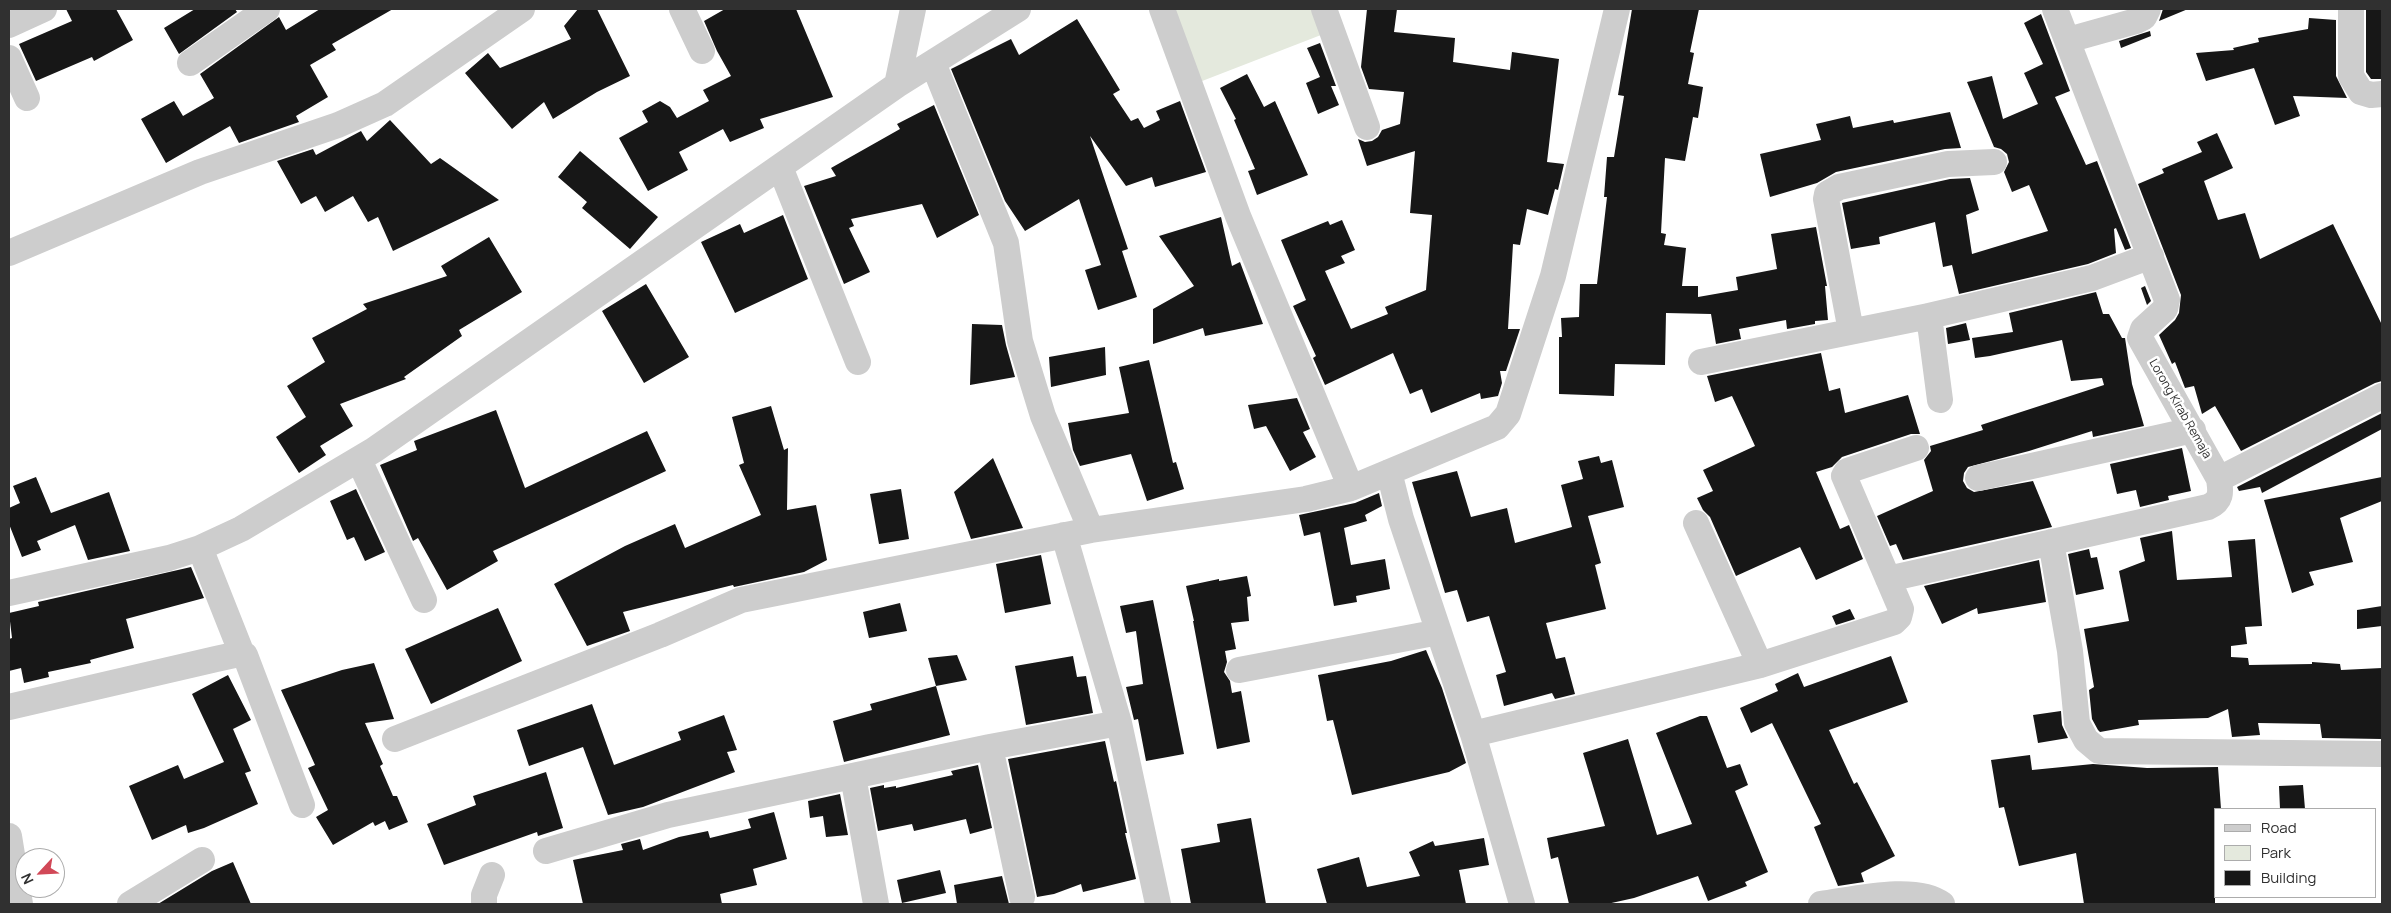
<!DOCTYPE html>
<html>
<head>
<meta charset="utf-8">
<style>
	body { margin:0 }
	#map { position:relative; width:2391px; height:913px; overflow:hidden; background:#fff; font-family:Manrope,sans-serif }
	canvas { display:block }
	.frame { position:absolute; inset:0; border:10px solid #303030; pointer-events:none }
	.legend { position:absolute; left:2214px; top:808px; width:162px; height:90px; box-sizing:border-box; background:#fff; border:1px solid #acacac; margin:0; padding:6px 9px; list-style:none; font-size:15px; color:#303030 }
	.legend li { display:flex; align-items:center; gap:10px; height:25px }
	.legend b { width:25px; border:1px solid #acacac }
	.north { position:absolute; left:15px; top:848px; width:50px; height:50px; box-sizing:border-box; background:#fff; border:1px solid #acacac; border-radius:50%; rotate:245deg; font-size:14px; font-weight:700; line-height:20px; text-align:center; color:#303030 }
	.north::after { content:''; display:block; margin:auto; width:18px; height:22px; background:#d14857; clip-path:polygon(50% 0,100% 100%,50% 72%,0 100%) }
</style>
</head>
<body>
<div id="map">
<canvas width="2391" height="913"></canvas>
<div class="frame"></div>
<ul class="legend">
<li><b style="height:6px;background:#cdcdcd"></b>Road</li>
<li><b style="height:14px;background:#e4e9dd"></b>Park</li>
<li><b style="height:14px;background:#171717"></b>Building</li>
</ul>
<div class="north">N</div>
</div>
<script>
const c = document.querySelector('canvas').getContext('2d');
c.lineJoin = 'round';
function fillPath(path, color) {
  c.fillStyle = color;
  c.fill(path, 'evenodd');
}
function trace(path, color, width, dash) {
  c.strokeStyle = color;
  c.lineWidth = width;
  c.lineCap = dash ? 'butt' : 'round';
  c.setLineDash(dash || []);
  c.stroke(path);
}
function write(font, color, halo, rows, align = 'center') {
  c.font = font + ' Manrope,sans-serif';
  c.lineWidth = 5;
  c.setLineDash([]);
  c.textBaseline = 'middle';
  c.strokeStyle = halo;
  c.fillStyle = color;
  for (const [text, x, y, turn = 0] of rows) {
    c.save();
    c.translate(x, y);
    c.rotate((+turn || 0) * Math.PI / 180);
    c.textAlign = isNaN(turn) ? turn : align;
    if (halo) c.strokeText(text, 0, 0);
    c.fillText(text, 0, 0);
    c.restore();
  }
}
const green = new Path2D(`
	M 1171,9 L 1312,9 L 1321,35 L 1197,83 Z`);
const building = new Path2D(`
	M 66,9 L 116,9 L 133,40 L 94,61 L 92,57 L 36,81 L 19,44 L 72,21 Z
	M 195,9 L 235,9 L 237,12 L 179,54 L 164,28 Z
	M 320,9 L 393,9 L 332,44 L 336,50 L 310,65 L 328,97 L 296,116 L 299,122 L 239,143 L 230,126 L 166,163 L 141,119 L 174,101 L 183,116 L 214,98 L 200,74 L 279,17 L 286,30 Z
	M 578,9 L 597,9 L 630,76 L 597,92 L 553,119 L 544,102 L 512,129 L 465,73 L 488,53 L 500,68 L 571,39 L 564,26 Z
	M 725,9 L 796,9 L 833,97 L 760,119 L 764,128 L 730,142 L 723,129 L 679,152 L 688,170 L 648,191 L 619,138 L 648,122 L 642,111 L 660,101 L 670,107 L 677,118 L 709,101 L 703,90 L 731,76 L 717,51 L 704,21 Z
	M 1367,9 L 1397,9 L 1394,32 L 1455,38 L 1453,62 L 1510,70 L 1512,52 L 1559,59 L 1547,162 L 1564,164 L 1558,190 L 1555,189 L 1548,215 L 1527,209 L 1520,245 L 1513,244 L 1508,329 L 1520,329 L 1506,371 L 1500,371 L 1502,383 L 1498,396 L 1481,399 L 1480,393 L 1431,413 L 1422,389 L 1410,394 L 1393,353 L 1325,385 L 1313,358 L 1316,356 L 1293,306 L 1306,300 L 1281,240 L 1328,221 L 1330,225 L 1342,220 L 1355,250 L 1341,256 L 1345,263 L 1325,271 L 1351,329 L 1388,314 L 1385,307 L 1426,290 L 1432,215 L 1410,213 L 1415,151 L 1367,166 L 1358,139 L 1365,142 L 1372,141 L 1378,137 L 1382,130 L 1400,124 L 1404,92 L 1369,89 L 1361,67 Z
	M 1632,9 L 1699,9 L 1690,52 L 1694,53 L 1688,84 L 1703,87 L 1698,118 L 1693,117 L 1685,161 L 1665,158 L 1661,233 L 1666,234 L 1664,245 L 1686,248 L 1682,286 L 1698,286 L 1698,297 L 1738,290 L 1736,277 L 1777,269 L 1771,234 L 1816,227 L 1827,286 L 1825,286 L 1828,320 L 1815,321 L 1815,324 L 1787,329 L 1786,320 L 1739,329 L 1741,339 L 1716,344 L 1711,314 L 1666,313 L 1665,365 L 1615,364 L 1614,396 L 1559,394 L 1559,337 L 1562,337 L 1561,318 L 1579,317 L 1580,284 L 1597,284 L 1607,197 L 1604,197 L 1607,157 L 1614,157 L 1624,96 L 1618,95 Z
	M 2163,9 L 2188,9 L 2159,21 Z
	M 2366,9 L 2382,9 L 2382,79 L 2371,79 L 2366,72 Z
	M 2041,14 L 2070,91 L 2055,97 L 2086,165 L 2097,161 L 2131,248 L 2125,250 L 2116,228 L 2114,229 L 2116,253 L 2088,264 L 1959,294 L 1952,265 L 1943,267 L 1935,222 L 1879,237 L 1880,244 L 1851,249 L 1842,203 L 1950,179 L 1970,178 L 1979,210 L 1966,215 L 1972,254 L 2048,231 L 2029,185 L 2012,192 L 2004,172 L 2009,162 L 2007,154 L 2001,149 L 1994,147 L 1967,82 L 1992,76 L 2003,119 L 2038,104 L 2024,73 L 2043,64 L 2024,23 Z
	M 2309,18 L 2336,20 L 2336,76 L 2347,98 L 2293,96 L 2300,116 L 2275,125 L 2254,68 L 2206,81 L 2196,53 L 2234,50 L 2233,48 L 2259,42 L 2258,38 L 2308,29 Z
	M 1077,19 L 1120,90 L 1113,94 L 1131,121 L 1138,118 L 1144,128 L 1160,120 L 1156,111 L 1180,101 L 1206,172 L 1155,187 L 1152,177 L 1126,186 L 1090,136 L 1128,249 L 1122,251 L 1137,297 L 1098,310 L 1085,270 L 1101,265 L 1079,199 L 1025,231 L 1005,201 L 951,69 L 1011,39 L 1019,55 Z
	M 2150,31 L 2151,36 L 2121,48 L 2119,41 Z
	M 1320,43 L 1336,86 L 1331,86 L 1339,105 L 1318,114 L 1306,83 L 1320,77 L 1307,48 Z
	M 1247,74 L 1264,107 L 1275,101 L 1308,175 L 1257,195 L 1248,171 L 1255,169 L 1234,120 L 1236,119 L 1220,88 Z
	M 934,105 L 979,215 L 937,238 L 922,204 L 851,219 L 854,226 L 849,228 L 870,272 L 844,284 L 804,186 L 836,176 L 831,168 L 900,129 L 897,124 Z
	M 1950,112 L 1961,148 L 1945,149 L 1836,172 L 1817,183 L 1770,197 L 1760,154 L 1821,140 L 1816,124 L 1850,116 L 1853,128 L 1893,120 L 1894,123 Z
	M 390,120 L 431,164 L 440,158 L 499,200 L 393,251 L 378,217 L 368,222 L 353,196 L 325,212 L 316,196 L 301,204 L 277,161 L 313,149 L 316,155 L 361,131 L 367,141 Z
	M 2217,133 L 2233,168 L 2204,181 L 2218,220 L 2245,213 L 2260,259 L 2333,224 L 2382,325 L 2382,381 L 2375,383 L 2241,451 L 2215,406 L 2202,414 L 2194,386 L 2185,388 L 2175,362 L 2172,364 L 2159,335 L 2175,320 L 2179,313 L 2181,295 L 2138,184 L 2164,173 L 2162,169 L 2202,152 L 2197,142 Z
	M 580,151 L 658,217 L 630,249 L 582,208 L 587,202 L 558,177 Z
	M 783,215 L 808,279 L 735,313 L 701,242 L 740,224 L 744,233 Z
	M 1221,217 L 1232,266 L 1240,262 L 1263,324 L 1205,336 L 1203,328 L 1153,344 L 1153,309 L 1194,286 L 1159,236 Z
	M 489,237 L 522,292 L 459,330 L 462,336 L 404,377 L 406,379 L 340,404 L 353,426 L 320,446 L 326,455 L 299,473 L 276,437 L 306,417 L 287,386 L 325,362 L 312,338 L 367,309 L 363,304 L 447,276 L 441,266 Z
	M 646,284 L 689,357 L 644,383 L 602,311 Z
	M 2145,286 L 2151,301 L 2147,305 L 2141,288 Z
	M 2096,292 L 2103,314 L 2109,314 L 2122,338 L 2125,338 L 2132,384 L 2144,426 L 2093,437 L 2092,431 L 2029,451 L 1968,467 L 1964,473 L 1963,481 L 1967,488 L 1974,492 L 2033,481 L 2052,527 L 1903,560 L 1896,544 L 1890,546 L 1877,516 L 1933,491 L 1924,460 L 1931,451 L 1930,446 L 1983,430 L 1981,425 L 2104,385 L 2102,378 L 2071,381 L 2062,340 L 1990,356 L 1975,358 L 1972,338 L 2013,332 L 2009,313 Z
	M 1966,323 L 1970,340 L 1948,344 L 1946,328 Z
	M 972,324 L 1002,325 L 1006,345 L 1015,377 L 970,385 Z
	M 1105,347 L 1106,375 L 1051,387 L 1049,357 Z
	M 1821,353 L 1829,391 L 1840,388 L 1845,413 L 1908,395 L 1920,434 L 1911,434 L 1842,457 L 1832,467 L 1816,472 L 1840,529 L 1849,525 L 1863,559 L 1816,580 L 1800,547 L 1736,576 L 1710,517 L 1703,510 L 1697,498 L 1713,491 L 1703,470 L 1755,446 L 1732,396 L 1715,402 L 1707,376 Z
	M 1149,360 L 1173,463 L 1176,462 L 1184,489 L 1147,501 L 1131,454 L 1080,466 L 1073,450 L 1068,423 L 1129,413 L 1119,367 Z
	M 1297,398 L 1310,429 L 1303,432 L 1316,457 L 1290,471 L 1266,426 L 1254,429 L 1248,405 Z
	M 771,406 L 784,450 L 788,448 L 787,510 L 816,505 L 827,560 L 804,572 L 734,587 L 733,585 L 623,612 L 630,631 L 587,646 L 554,584 L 625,546 L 675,524 L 685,548 L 761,515 L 739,465 L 744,463 L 732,417 Z
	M 496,410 L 525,488 L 647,431 L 666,471 L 493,551 L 498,561 L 447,590 L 418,538 L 413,541 L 380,465 L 417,450 L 414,441 Z
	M 2382,413 L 2382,429 L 2262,493 L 2260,487 L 2239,491 L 2237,487 Z
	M 2182,448 L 2191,491 L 2168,496 L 2169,500 L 2140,507 L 2136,490 L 2117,494 L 2110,464 Z
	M 1599,456 L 1601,463 L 1612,460 L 1624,507 L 1588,516 L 1601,563 L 1595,565 L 1606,609 L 1546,623 L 1556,659 L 1565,657 L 1575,694 L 1555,699 L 1552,693 L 1504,706 L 1496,675 L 1506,672 L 1489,616 L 1467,622 L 1457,590 L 1445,593 L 1412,482 L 1457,471 L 1471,517 L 1507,508 L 1515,543 L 1572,527 L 1561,485 L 1583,479 L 1578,461 Z
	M 993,458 L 1023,528 L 971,539 L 954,492 Z
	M 36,477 L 51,513 L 109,492 L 130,551 L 88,560 L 75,525 L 37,541 L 41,550 L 22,557 L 9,524 L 9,508 L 20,503 L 13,486 Z
	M 2382,477 L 2382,501 L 2340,518 L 2353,562 L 2309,572 L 2314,585 L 2292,593 L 2264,500 Z
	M 356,489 L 385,552 L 365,561 L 354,537 L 347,540 L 330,501 Z
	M 901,489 L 909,539 L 879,544 L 870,494 Z
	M 1379,493 L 1382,506 L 1365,515 L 1367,521 L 1344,528 L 1351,565 L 1385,559 L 1390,589 L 1356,596 L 1357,602 L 1334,606 L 1320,532 L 1304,536 L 1299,515 L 1355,503 Z
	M 2172,531 L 2177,580 L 2232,577 L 2228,541 L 2255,539 L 2262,626 L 2245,627 L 2247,644 L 2231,646 L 2231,657 L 2248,658 L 2249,665 L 2312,664 L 2312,662 L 2340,664 L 2341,670 L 2382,668 L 2382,739 L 2322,738 L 2320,724 L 2258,723 L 2260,735 L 2232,737 L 2228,709 L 2208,718 L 2138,720 L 2139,725 L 2100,732 L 2098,730 L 2092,719 L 2089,690 L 2094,687 L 2084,629 L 2129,621 L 2119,571 L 2145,561 L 2140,538 Z
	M 2089,549 L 2091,558 L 2097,557 L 2104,589 L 2076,595 L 2068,554 Z
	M 1041,555 L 1051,604 L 1005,613 L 996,564 Z
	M 2039,560 L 2046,602 L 1978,614 L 1977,608 L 1942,624 L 1924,586 Z
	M 191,567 L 204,598 L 126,619 L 134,648 L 90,660 L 91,663 L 48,672 L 49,677 L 24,683 L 21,668 L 9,671 L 9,639 L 12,638 L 9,613 L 39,606 L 38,602 Z
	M 1247,576 L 1251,596 L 1247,597 L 1249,621 L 1231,623 L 1236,649 L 1225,651 L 1227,662 L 1224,672 L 1230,681 L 1232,693 L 1241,691 L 1250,742 L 1217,749 L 1193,621 L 1194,621 L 1186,586 L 1219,579 L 1219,581 Z
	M 1153,600 L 1184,754 L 1146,761 L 1138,719 L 1134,720 L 1126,687 L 1143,684 L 1136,631 L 1126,633 L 1120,606 Z
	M 900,603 L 907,631 L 869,638 L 863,612 Z
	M 2382,606 L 2382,626 L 2357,629 L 2357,610 Z
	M 498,608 L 522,661 L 431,704 L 405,649 Z
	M 1850,609 L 1855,619 L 1836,625 L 1832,616 Z
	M 1426,650 L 1442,688 L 1466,763 L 1449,772 L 1352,795 L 1333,720 L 1327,721 L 1318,675 L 1391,661 Z
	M 957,655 L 967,680 L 936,686 L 928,658 Z
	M 1073,656 L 1077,677 L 1086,676 L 1093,713 L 1026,725 L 1015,666 Z
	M 1891,656 L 1908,702 L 1829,730 L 1854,784 L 1857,782 L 1895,856 L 1861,873 L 1864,882 L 1838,886 L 1814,827 L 1821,824 L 1772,723 L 1751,733 L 1740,708 L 1778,691 L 1775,684 L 1798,673 L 1804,687 Z
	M 374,663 L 394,719 L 365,723 L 383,764 L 380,766 L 393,796 L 397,796 L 408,822 L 389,830 L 385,821 L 375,826 L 373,822 L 333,845 L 316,817 L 328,810 L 308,768 L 315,765 L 281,690 L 342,670 Z
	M 228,675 L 251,720 L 233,729 L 251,771 L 245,773 L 258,804 L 204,828 L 188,833 L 186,825 L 152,840 L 129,786 L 178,765 L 184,779 L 224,762 L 192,694 Z
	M 936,686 L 950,735 L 844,762 L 833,721 L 872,710 L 870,704 Z
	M 592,704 L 614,765 L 681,740 L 678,732 L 724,715 L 737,750 L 727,752 L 735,772 L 643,807 L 608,815 L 583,747 L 529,766 L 517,730 Z
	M 2061,711 L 2062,725 L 2068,738 L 2038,743 L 2033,715 Z
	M 1700,716 L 1707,716 L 1727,768 L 1740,764 L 1748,785 L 1735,791 L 1768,872 L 1745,882 L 1747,886 L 1708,901 L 1698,876 L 1634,898 L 1607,904 L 1569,904 L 1558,857 L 1551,859 L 1547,838 L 1605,826 L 1583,753 L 1628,739 L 1657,835 L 1692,824 L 1656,733 Z
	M 1105,741 L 1114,782 L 1116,781 L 1127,833 L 1125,833 L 1136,879 L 1083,892 L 1081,884 L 1054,894 L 1037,897 L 1008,759 Z
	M 2030,755 L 2032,770 L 2093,764 L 2147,768 L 2218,767 L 2221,809 L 2215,809 L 2215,904 L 2084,904 L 2076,853 L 2019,866 L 2004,807 L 1999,808 L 1991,760 Z
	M 978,765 L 992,828 L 970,834 L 966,819 L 914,831 L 912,824 L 878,831 L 870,788 L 884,785 L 884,788 L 896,786 L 896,788 L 953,775 L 951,771 Z
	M 546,772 L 563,828 L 538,836 L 537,832 L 444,865 L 427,824 L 476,805 L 473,796 Z
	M 2303,785 L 2305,809 L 2280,809 L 2279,786 Z
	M 840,794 L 848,835 L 826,837 L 823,816 L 810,818 L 808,801 Z
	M 774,812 L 787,859 L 753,869 L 757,885 L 720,894 L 722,904 L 583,904 L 573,860 L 623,850 L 621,844 L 640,839 L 643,850 L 679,837 L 708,831 L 710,838 L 751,828 L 748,819 Z
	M 1251,818 L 1266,904 L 1191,904 L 1181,849 L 1220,842 L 1217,824 Z
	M 1484,838 L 1489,865 L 1459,870 L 1466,904 L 1327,904 L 1317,869 L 1359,857 L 1367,887 L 1420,876 L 1409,852 L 1433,841 L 1435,846 Z
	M 233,862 L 251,904 L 158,904 L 212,871 Z
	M 940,870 L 946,893 L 902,903 L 897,880 Z
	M 1002,876 L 1009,904 L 957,904 L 954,885 Z`);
const street = new Path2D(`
	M 682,9 L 702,51
	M 1162,9 L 1238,216 L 1351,488
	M 1324,9 L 1367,127
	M 2351,9 L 2351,76 L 2361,92 L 2371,95 L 2382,94
	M 9,25 L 44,9
	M 2068,40 L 2136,21 L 2144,17 L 2148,9
	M 9,58 L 27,98
	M 190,63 L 267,9
	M 933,63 L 1006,243 L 1020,341 L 1043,416 L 1091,530
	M 897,85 L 913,9
	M 780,167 L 858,362
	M 9,253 L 200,172 L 338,125 L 385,104 L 522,9
	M 1929,316 L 1940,400
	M 1851,331 L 1826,199 L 1827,194 L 1839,187 L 1948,164 L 1994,162
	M 1701,362 L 1929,316 L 2092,278 L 2151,256
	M 359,460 L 424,600
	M 1389,472 L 1401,519 L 1473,734 L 1522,904
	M 1978,478 L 2193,430
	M 2219,479 L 2382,396
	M 1696,523 L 1760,665
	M 1064,535 L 1119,723 L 1158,904
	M 2051,542 L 2070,651 L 2077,723 L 2086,740 L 2099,751 L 2382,754
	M 200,548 L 242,654
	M 1888,579 L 2208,507 C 2222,501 2221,492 2219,479 L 2140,338 L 2143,329 L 2165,309 L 2167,300 L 2055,9
	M 9,593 L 169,558 L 200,548 L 241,529 L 374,450 L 897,85 L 1018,9
	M 1239,670 L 1439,632
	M 9,707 L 216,659 L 239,654 L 245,655 L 302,805
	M 1473,734 L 1760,665 L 1894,622 L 1899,617 L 1901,609 L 1844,476 L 1847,471 L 1916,448
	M 395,739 L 660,635 L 741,600 L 1091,530 L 1306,499 L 1351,488 L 1497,427 L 1508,414 L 1553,276 L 1617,9
	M 990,747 L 1022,897
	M 853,776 L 876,904
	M 9,836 L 20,904
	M 546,851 L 668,815 L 990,747 L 1119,723
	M 130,904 L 202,860
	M 484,904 L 484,895 L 492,875
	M 1821,904 C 1852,900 1915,884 1942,904`);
const streetNames = [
	["Lorong Kirab Remaja",2180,409,60]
];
fillPath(green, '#e4e9dd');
fillPath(building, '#171717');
trace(street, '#cdcdcd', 26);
write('12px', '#303030', '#fff', streetNames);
</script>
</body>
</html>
